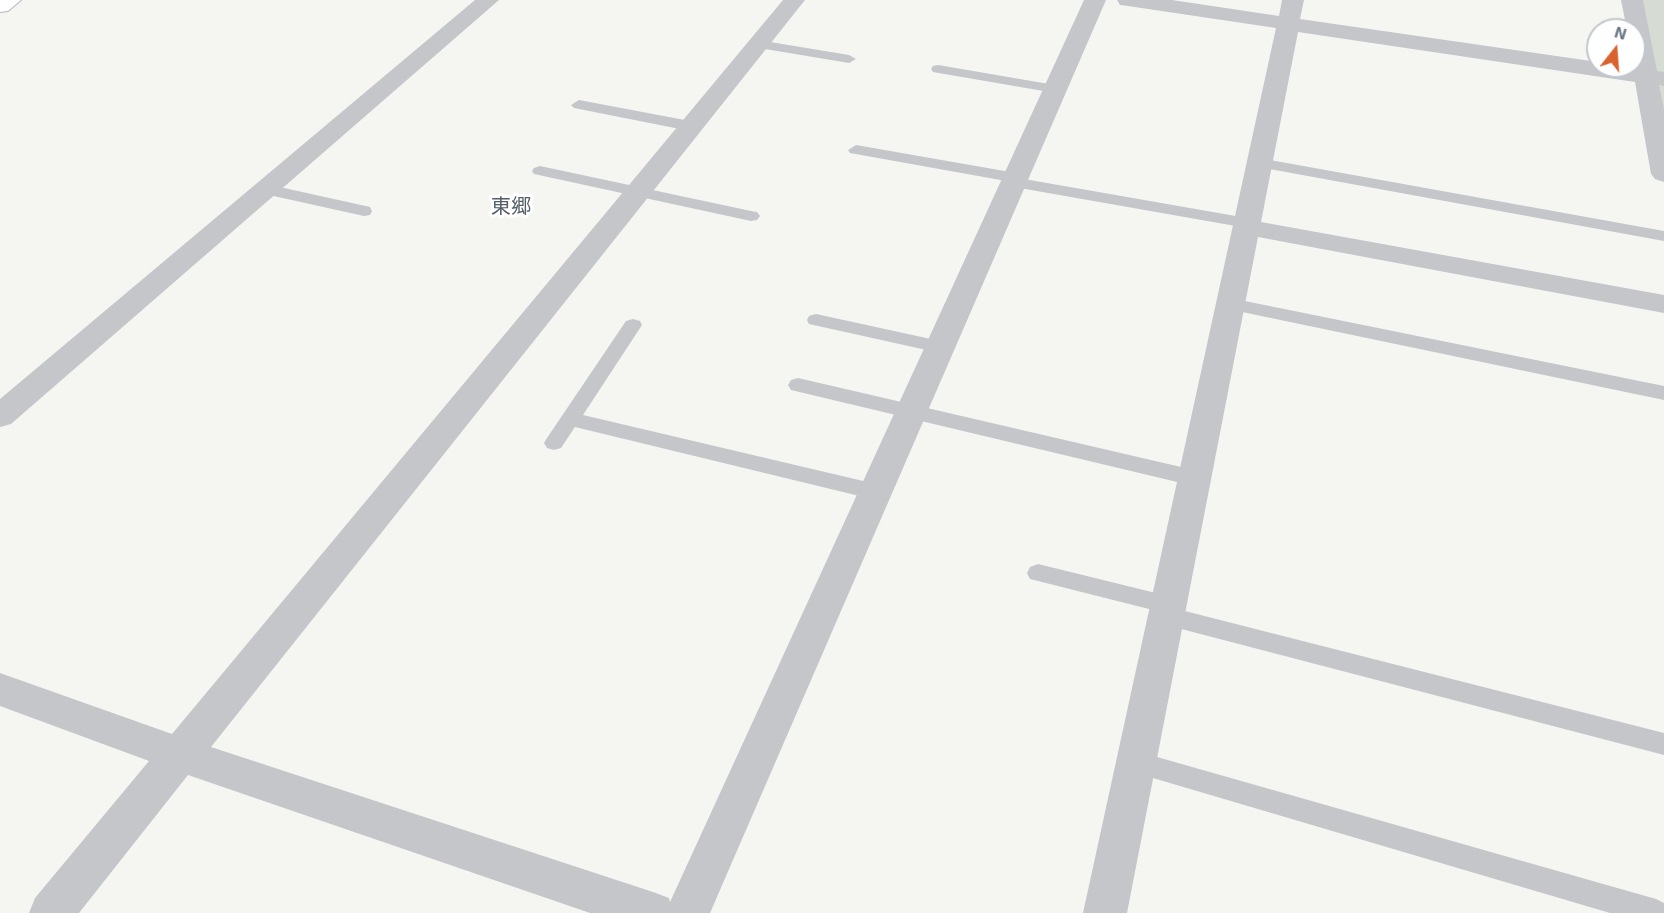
<!DOCTYPE html>
<html>
<head>
<meta charset="utf-8">
<style>
	body { margin:0 }
	#map { position:relative; width:1664px; height:913px; overflow:hidden; background:#f5f5f2; font-family:"Exo 2",sans-serif }
	canvas { display:block }
	.north { position:absolute; left:1586px; top:18px; width:60px; height:60px; box-sizing:border-box; background:#fff; border:2px solid #c2c7cd; border-radius:50%; rotate:17deg; font-size:16px; font-weight:700; line-height:24px; text-align:center; color:#667381 }
	.north::after { content:''; display:block; margin:auto; width:21px; height:27px; background:#d9632f; clip-path:polygon(50% 0,100% 100%,50% 72%,0 100%) }
</style>
</head>
<body>
<div id="map">
<canvas width="1664" height="913"></canvas>
<div class="north">N</div>
</div>
<script>
const c = document.querySelector('canvas').getContext('2d');
c.lineJoin = 'round';
function fillPath(path, color) {
  c.fillStyle = color;
  c.fill(path, 'evenodd');
}
function trace(path, color, width, dash) {
  c.strokeStyle = color;
  c.lineWidth = width;
  c.lineCap = dash ? 'butt' : 'round';
  c.setLineDash(dash || []);
  c.stroke(path);
}
function write(font, color, halo, rows, align = 'center') {
  c.font = font + ' "Exo 2","Noto Sans JP",sans-serif';
  c.lineWidth = 6;
  c.setLineDash([]);
  c.textBaseline = 'middle';
  c.strokeStyle = halo;
  c.fillStyle = color;
  for (const [text, x, y, turn = 0] of rows) {
    c.save();
    c.translate(x, y);
    c.rotate((+turn || 0) * Math.PI / 180);
    c.textAlign = isNaN(turn) ? turn : align;
    if (halo) c.strokeText(text, 0, 0);
    c.fillText(text, 0, 0);
    c.restore();
  }
}
const green = new Path2D(`
	M 1638,0 L 1664,0 L 1664,112 Z`);
const lane = new Path2D(`
	M 758,40 L 849,55 L 856,59 L 849,63 L 753,47 L 751,44 Z
	M 938,65 L 1055,85 L 1062,89 L 1055,93 L 933,72 L 931,69 L 933,66 Z
	M 579,100 L 690,121 L 698,126 L 690,131 L 574,108 L 571,105 Z
	M 856,145 L 1016,173 L 1022,175 L 1024,179 L 1247,218 L 1253,219 L 1256,223 L 1253,227 L 1247,228 L 1014,187 L 1008,185 L 1006,181 L 850,153 L 848,150 Z
	M 1259,158 L 1664,231 L 1664,241 L 1253,166 L 1251,163 Z
	M 540,166 L 751,211 L 757,212 L 760,216 L 757,220 L 751,221 L 534,174 L 532,171 L 534,168 Z
	M 266,184 L 370,207 L 372,211 L 370,215 L 364,216 L 260,193 L 258,189 Z
	M 1230,298 L 1664,386 L 1664,400 L 1223,308 L 1221,304 L 1223,300 Z
	M 816,314 L 940,341 L 947,343 L 950,347 L 947,351 L 940,353 L 809,324 L 807,320 L 809,316 Z
	M 633,319 L 640,321 L 642,325 L 583,415 L 876,484 L 884,486 L 887,492 L 884,498 L 876,500 L 575,427 L 561,448 L 554,450 L 547,448 L 544,443 L 547,438 L 626,321 Z
	M 798,378 L 1194,470 L 1202,473 L 1205,478 L 1202,483 L 1194,486 L 791,390 L 788,385 L 791,380 Z
	M 1038,564 L 1168,596 L 1176,598 L 1180,605 L 1177,609 L 1664,733 L 1664,755 L 1166,625 L 1158,623 L 1154,616 L 1157,611 L 1030,579 L 1027,573 L 1030,567 Z
	M 1136,751 L 1656,899 L 1664,903 L 1664,913 L 1610,913 L 1136,773 L 1127,770 L 1123,762 L 1127,754 Z`);
const street = new Path2D(`
	M 475,0 L 499,0 L 11,424 L 0,427 L 0,399 Z
	M 783,0 L 805,0 L 211,747 L 653,892 L 669,898 L 670,902 L 1084,0 L 1106,0 L 710,913 L 590,913 L 188,775 L 79,913 L 29,913 L 35,898 L 149,761 L 0,706 L 0,673 L 172,734 Z
	M 1117,0 L 1172,0 L 1279,16 L 1282,0 L 1304,0 L 1300,19 L 1598,62 L 1598,66 L 1633,67 L 1634,30 L 1627,30 L 1621,0 L 1643,0 L 1657,71 L 1664,72 L 1664,86 L 1659,85 L 1664,109 L 1664,182 L 1655,179 L 1651,174 L 1635,82 L 1298,32 L 1261,222 L 1664,295 L 1664,313 L 1258,237 L 1127,913 L 1083,913 L 1276,28 L 1128,6 L 1120,5 Z`);
const secondary = new Path2D(`
	M 0,0 L 21,0 L 8,11 L 0,12 Z`);
const quarterNames = [
	["東郷",511,206]
];
fillPath(green, '#d6dcd3');
trace(secondary, '#b4b8bc', 2);
fillPath(lane, '#c4c6ca');
fillPath(street, '#c4c6ca');
fillPath(secondary, '#fff');
write('20px', '#535d67', '#fff', quarterNames);
</script>
</body>
</html>
